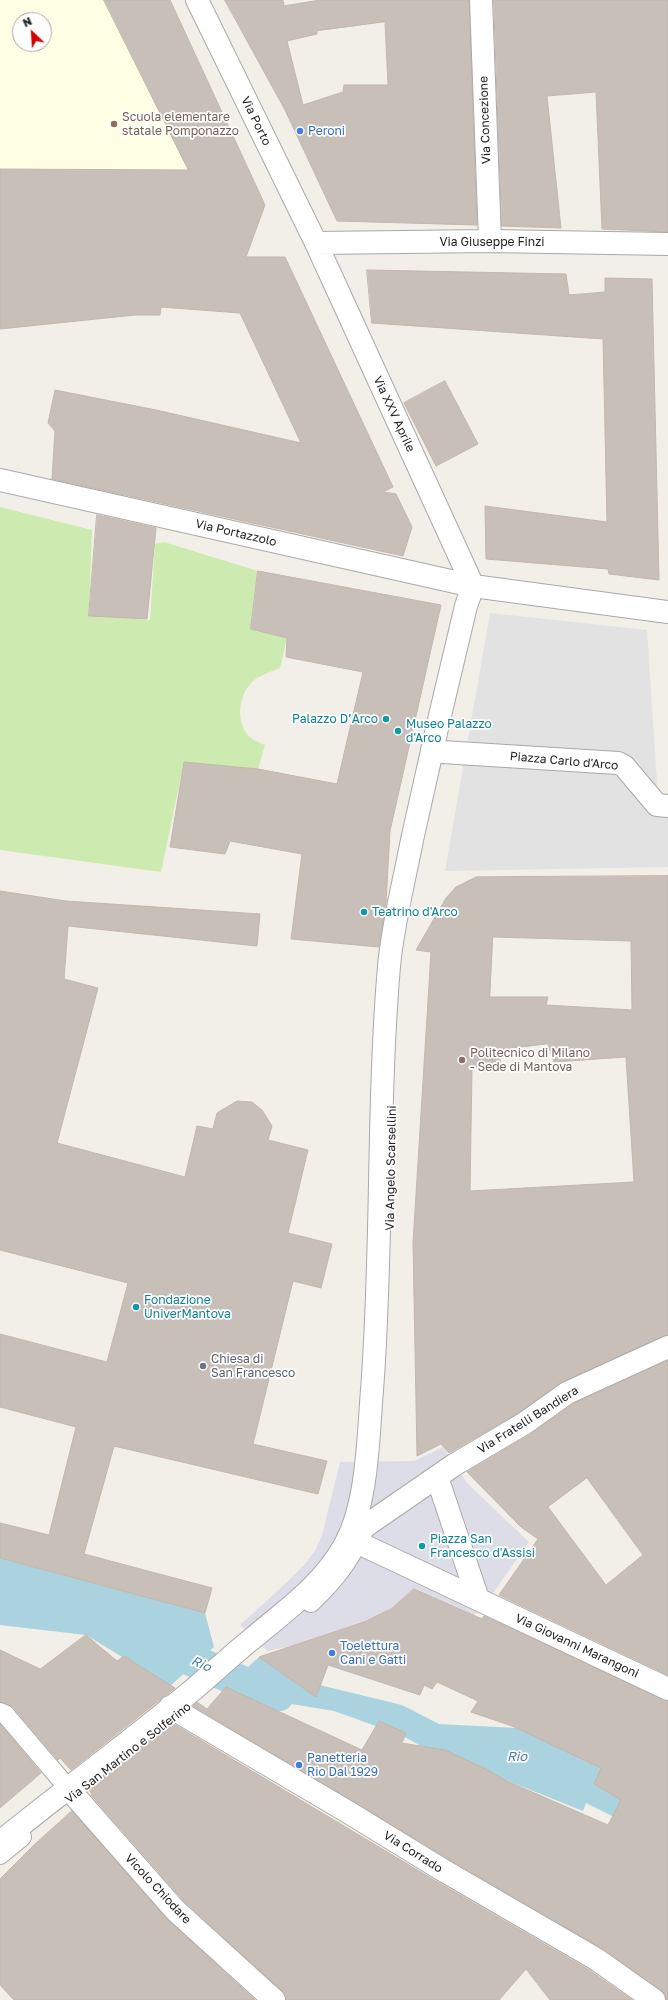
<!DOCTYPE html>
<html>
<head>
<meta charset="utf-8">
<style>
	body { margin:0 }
	#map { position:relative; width:668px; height:2000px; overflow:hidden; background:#f2efe9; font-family:"Golos Text",sans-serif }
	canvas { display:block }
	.north { position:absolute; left:12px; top:12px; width:40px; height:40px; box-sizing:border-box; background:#fff; border:1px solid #a7a7a7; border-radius:50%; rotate:335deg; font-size:11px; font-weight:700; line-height:16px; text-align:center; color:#222 }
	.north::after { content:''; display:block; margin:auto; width:14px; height:18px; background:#d40000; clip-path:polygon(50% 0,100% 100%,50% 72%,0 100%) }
</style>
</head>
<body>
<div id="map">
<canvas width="668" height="2000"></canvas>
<div class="north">N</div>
</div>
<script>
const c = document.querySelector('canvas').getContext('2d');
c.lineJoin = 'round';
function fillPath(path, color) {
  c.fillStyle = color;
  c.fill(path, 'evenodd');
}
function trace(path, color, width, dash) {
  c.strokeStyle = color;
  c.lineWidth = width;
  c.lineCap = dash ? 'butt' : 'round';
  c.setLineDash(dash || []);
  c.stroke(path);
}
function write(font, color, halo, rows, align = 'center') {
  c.font = font + ' "Golos Text",sans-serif';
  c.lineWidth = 3.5;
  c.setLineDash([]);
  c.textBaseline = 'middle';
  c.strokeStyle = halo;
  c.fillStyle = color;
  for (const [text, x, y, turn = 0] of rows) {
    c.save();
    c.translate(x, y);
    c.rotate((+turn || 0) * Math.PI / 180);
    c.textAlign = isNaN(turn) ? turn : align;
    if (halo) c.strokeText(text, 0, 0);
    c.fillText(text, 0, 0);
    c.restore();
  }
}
const education = new Path2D(`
	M 0,0 L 170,0 L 265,205 L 0,256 ZM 20,20 L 44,20 L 44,44 L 20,44 Z`);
const grass = new Path2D(`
	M 0,507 L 92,530 L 89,616 L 150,620 L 155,544 L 164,542 L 258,571 L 251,626 L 287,638 L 280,668 C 270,672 260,675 252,682 C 239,695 236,719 247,734 C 250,739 260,743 265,745 L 258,769 L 184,762 L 161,872 L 0,850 Z`);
const parking = new Path2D(`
	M 490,613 L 647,630 L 658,799 L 668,800 L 668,867 L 445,871 Z`);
const plaza = new Path2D(`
	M 443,1447 L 467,1483 L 529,1542 L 486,1603 L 474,1615 L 414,1589 L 391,1609 L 364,1622 L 299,1644 L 268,1651 L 261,1646 L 240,1625 L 285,1584 L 305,1564 L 316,1549 L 322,1535 L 340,1462 L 414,1461 Z`);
const water = new Path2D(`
	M 0,1558 L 205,1613 L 214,1647 L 170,1686 L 86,1635 L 0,1625 Z
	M 259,1657 L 303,1681 L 402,1705 L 439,1724 L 517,1728 L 668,1799 L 666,1843 L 586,1803 L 583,1811 L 421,1746 L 401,1735 L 334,1711 L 273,1701 L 226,1687 Z`);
const canal = new Path2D(`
	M 155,1646 L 169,1650 L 269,1694 L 278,1695`);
const building = new Path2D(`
	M 104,0 L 170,0 L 265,205 L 246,257 L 285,257 L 393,487 L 383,492 L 396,494 L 412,527 L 403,556 L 52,479 L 55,431 L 48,423 L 55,390 L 156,410 L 301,443 L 240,313 L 161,307 L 160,315 L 135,315 L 0,329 L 0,169 L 188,170 Z
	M 225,0 L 283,0 L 284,6 L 320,0 L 469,0 L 477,225 L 337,221 L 285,110 ZM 385,22 L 388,85 L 344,85 L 343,92 L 303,105 L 287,41 L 317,34 L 317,31 Z
	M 494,0 L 668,0 L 668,232 L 602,229 L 596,92 L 547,96 L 561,228 L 502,226 Z
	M 367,270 L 566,274 L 569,295 L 605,292 L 605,278 L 652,279 L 659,580 L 609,574 L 608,569 L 486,559 L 485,506 L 607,522 L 603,339 L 372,323 Z
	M 445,381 L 478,444 L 436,466 L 404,403 Z
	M 97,515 L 156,528 L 147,619 L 89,616 Z
	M 258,571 L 441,605 L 390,831 L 386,903 L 379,947 L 291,939 L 302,854 L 230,841 L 225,854 L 170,847 L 184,762 L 258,769 L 337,784 L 363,672 L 286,657 L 287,638 L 251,629 Z
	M 668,876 L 668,1335 L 562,1382 L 518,1413 L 449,1453 L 441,1444 L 417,1456 L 413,1243 L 431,952 L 416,950 L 446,898 L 456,887 L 476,877 ZM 493,937 L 631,941 L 632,1010 L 546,1005 L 548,997 L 490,997 ZM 548,1044 L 554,1062 L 626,1057 L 634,1182 L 470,1191 L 472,1069 L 501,1066 L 499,1050 Z
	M 0,891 L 66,901 L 260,914 L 257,946 L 68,926 L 64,979 L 98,988 L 57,1143 L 185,1177 L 197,1126 L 213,1129 L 217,1113 L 237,1101 L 252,1102 L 262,1110 L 272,1126 L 268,1140 L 308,1150 L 288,1233 L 332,1244 L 321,1288 L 293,1281 L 253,1444 L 327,1461 L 318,1494 L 114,1446 L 84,1554 L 212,1588 L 205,1613 L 0,1558 L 0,1523 L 49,1535 L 76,1427 L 0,1407 L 0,1334 L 107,1362 L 128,1283 L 0,1250 Z
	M 668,1361 L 668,1675 L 499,1595 L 538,1539 L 521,1527 L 467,1472 L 531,1434 L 573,1404 ZM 587,1478 L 643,1555 L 606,1585 L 548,1507 Z
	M 414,1589 L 482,1619 L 484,1616 L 668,1701 L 668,2000 L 666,2000 L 665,1994 L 661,1990 L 602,1948 L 447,1858 L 193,1706 L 197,1702 L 207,1709 L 226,1687 L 362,1750 L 379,1721 L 406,1733 L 402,1743 L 445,1750 L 486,1769 L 507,1781 L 608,1825 L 621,1800 L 594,1784 L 601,1768 L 512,1726 L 471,1712 L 478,1701 L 437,1682 L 432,1689 L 424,1685 L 420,1695 L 328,1665 L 316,1697 L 259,1657 L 364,1622 L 391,1609 Z
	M 86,1635 L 117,1661 L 124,1656 L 175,1688 L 71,1770 L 60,1758 L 58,1760 L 13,1707 L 0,1702 L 0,1650 L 40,1669 Z
	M 172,1723 L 434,1880 L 589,1970 L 632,2000 L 550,2000 L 526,1969 L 499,2000 L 286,2000 L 282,1991 L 184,1901 L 91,1795 L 92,1794 L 88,1789 Z
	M 0,1724 L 41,1773 L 0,1808 Z
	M 72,1811 L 166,1918 L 255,2000 L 14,2000 L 0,1985 L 0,1879 L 34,1845 Z`);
const lane = new Path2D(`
	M 311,1603 C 337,1578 348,1563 364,1531
	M 0,1712 L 5,1714 L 67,1787
	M 0,1855 L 22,1837`);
const street = new Path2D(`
	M 197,0 L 316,243 L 473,586
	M 481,0 L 490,241
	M 316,243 L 490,241 L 668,244
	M 0,480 L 473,586 L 668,612
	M 432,750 L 442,752 L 618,763 L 624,766 L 657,805 L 668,806
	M 437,1477 L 478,1599
	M 348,1538 L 454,1465 L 525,1423 L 567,1393 L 668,1347
	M 348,1538 L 668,1689
	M 170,1707 L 348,1812 L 441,1869 L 596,1959 L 654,2000
	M 67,1787 L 175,1910 L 274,2000
	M 0,1842 C 64,1790 131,1741 194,1689 C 214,1672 233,1654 253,1638 C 285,1611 322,1585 343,1548 C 368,1506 368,1438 372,1390 C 383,1248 377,1107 389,966 C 393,923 404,882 412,840 C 429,762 447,684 466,606 L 473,586`);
const markers = [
	[114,124,4,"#8d6e63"],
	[300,131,4,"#3f7fe0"],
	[386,719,4,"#0f9aa8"],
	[398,731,4,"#0f9aa8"],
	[364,912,4,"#0f9aa8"],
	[462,1060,4,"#8d6e63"],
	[136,1307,4,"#0f9aa8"],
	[203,1366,4,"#6b7280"],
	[422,1546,4,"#0f9aa8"],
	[332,1653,4,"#3f7fe0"],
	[299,1765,4,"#3f7fe0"]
];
const educationNames = [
	["Scuola elementare",122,117],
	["statale Pomponazzo",122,131],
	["Politecnico di Milano",470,1053],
	["- Sede di Mantova",470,1067]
];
const streetNames = [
	["Via Concezione",485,120,-92],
	["Via Porto",256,121,64],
	["Via Giuseppe Finzi",492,242],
	["Via XXV Aprile",394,414,65],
	["Via Portazzolo",236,533,13],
	["Piazza Carlo d'Arco",564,761,5],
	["Via Angelo Scarsellini",391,1168,-89],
	["Via Fratelli Bandiera",528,1420,-32],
	["Via Giovanni Marangoni",577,1646,25],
	["Via San Martino e Solferino",128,1753,-38],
	["Via Corrado",413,1852,32],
	["Vicolo Chiodare",158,1889,47]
];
const shopNames = [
	["Peroni",308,131],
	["Toelettura",340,1646],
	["Cani e Gatti",340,1660],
	["Panetteria",307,1758],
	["Rio Dal 1929",307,1772]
];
const cultureNames = [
	["Palazzo D’Arco",378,719,"right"],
	["Museo Palazzo",406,724],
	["d'Arco",406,738],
	["Teatrino d'Arco",372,912],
	["Fondazione",144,1300],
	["UniverMantova",144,1314],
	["Piazza San",430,1539],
	["Francesco d'Assisi",430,1553]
];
const worshipNames = [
	["Chiesa di",211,1359],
	["San Francesco",211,1373]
];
const waterNames = [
	["Rio",201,1664,24],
	["Rio",517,1757]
];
fillPath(education, '#ffffe5');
fillPath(grass, '#cdebb0');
fillPath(parking, '#e2e2e2');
fillPath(plaza, '#dddde8');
fillPath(water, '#aad3df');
trace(canal, '#aad3df', 33);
fillPath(building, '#c7bfb8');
trace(building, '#c4b6ab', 1);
trace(lane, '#a9a9a9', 20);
trace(street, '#a9a9a9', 24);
trace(lane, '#fff', 18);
trace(street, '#fff', 22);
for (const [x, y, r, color] of markers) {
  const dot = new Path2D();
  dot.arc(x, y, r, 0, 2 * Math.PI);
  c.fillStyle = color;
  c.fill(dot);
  trace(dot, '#fff', 1.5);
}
write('12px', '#785e54', '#fff', educationNames, 'left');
write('12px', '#222', '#fff', streetNames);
write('12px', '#366cbe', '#fff', shopNames, 'left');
write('12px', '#0d838f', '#fff', cultureNames, 'left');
write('12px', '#5b616d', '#fff', worshipNames, 'left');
write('italic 13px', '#4a7aab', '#fff', waterNames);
</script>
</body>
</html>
